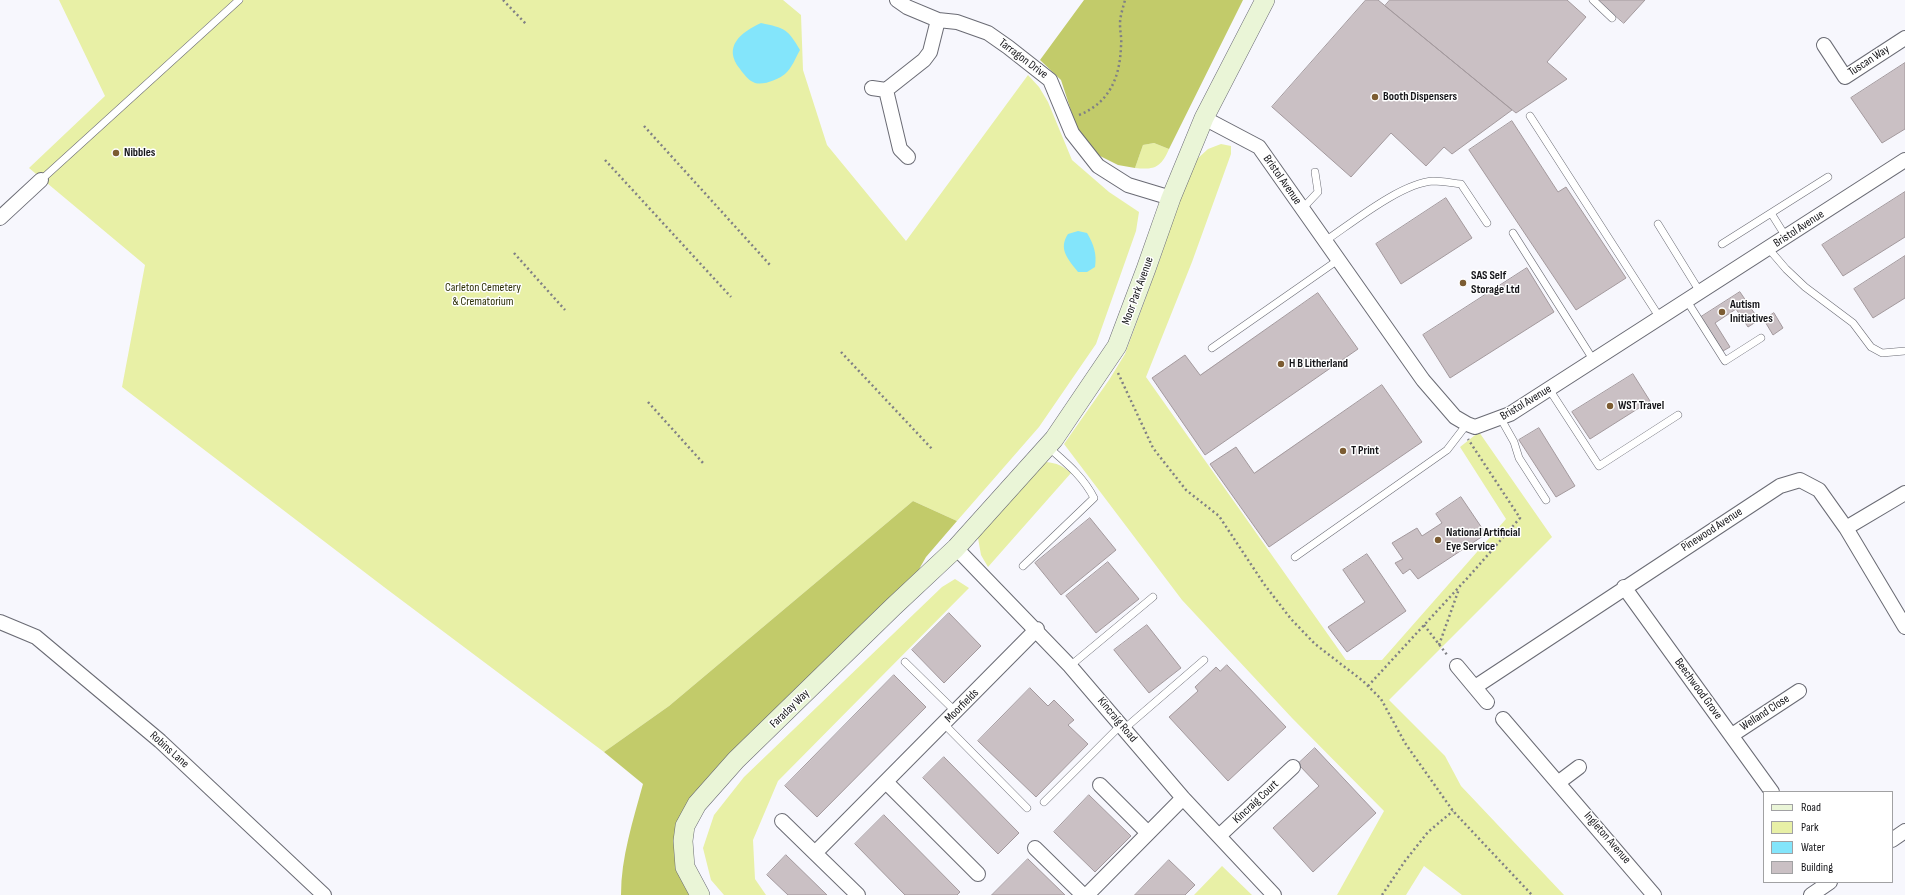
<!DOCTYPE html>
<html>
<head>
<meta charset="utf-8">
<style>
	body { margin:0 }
	#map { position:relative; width:1905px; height:895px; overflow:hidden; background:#f7f7fd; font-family:"Sofia Sans Condensed",sans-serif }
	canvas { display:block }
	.legend { position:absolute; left:1763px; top:791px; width:130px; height:92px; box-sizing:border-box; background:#fff; border:1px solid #a1a1a3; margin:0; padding:5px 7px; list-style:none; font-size:12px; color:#151519 }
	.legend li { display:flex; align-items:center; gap:8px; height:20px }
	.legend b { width:20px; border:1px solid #a1a1a3 }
</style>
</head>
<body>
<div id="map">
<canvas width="1905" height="895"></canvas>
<ul class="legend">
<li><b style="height:5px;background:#eaf5d7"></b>Road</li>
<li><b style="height:11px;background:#e8f0a6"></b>Park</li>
<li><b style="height:11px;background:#83e5fb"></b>Water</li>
<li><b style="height:11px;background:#cac0c4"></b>Building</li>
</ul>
</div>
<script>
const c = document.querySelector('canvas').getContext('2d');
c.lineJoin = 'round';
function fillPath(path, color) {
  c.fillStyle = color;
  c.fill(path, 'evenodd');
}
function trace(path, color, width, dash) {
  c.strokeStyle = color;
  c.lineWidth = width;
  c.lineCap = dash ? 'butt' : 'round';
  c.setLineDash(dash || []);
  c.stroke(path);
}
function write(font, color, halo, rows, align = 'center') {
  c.font = font + ' "Sofia Sans Condensed",sans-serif';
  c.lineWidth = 3;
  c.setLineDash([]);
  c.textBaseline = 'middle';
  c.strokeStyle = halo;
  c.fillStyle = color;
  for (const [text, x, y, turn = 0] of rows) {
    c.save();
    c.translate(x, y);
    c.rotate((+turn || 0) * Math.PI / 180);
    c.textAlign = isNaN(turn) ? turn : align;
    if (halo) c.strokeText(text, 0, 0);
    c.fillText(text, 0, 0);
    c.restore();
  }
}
const green = new Path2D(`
	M 59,0 L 783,0 L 801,15 L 803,70 L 827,145 L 906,241 L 1028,75 L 1039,87 L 1048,102 L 1072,160 L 1109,192 L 1139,212 L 1136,231 L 1096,344 L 1039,427 L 957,521 L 913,501 L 669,706 L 604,752 L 384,587 L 122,387 L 145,265 L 29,168 L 105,96 Z
	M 1154,143 L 1169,149 C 1161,168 1154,170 1135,168 L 1143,145 Z
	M 1221,144 L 1231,146 L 1231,154 L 1192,262 L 1146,377 L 1346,660 L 1382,660 L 1506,519 L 1460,447 L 1479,432 L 1552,537 L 1389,700 L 1445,756 L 1461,786 L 1564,895 L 1462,895 L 1424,866 L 1406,895 L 1337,895 L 1384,811 L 1292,718 L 1182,600 L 1064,444 L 1109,380 L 1125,354 L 1160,259 L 1184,186 L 1196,160 L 1208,149 Z
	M 1046,462 C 1057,463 1063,466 1071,473 L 988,567 L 981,555 L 978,538 L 986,525 Z
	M 955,579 L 969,588 L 778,781 L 753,840 L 755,879 L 766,895 L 724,895 L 711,880 L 703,848 L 714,815 L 744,777 L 942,587 Z
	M 1222,866 L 1252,895 L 1194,895 Z`);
const forest = new Path2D(`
	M 1084,0 L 1243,0 L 1169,149 L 1154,143 L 1143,145 L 1135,168 L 1118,165 L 1100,156 L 1087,143 L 1076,126 L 1061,80 L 1040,60 Z
	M 913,501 L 957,521 L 926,557 L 902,599 L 685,826 L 699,895 L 621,895 C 621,857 633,821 643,784 L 604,752 L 669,706 Z`);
const water = new Path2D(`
	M 761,23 C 785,28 788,29 800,50 C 796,57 792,68 785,74 C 779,79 761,87 753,82 C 748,80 743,73 740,69 C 722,47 741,32 761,23 Z
	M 1078,231 L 1087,233 C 1094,245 1097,254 1095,267 L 1087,272 L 1078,272 C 1068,259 1058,249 1068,234 Z`);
const building = new Path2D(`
	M 1366,0 L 1378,0 L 1512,110 L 1452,154 L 1444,147 L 1426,166 L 1391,133 L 1351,177 L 1272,107 Z
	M 1390,0 L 1567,0 L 1586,17 L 1547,62 L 1567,79 L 1516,113 L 1385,6 Z
	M 1597,0 L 1645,0 L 1624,23 Z
	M 1905,63 L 1905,129 L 1882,143 L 1851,98 Z
	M 1512,121 L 1558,192 L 1566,187 L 1626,278 L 1576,310 L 1469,150 Z
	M 1905,192 L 1905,237 L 1843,276 L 1822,245 Z
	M 1446,198 L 1472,238 L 1401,284 L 1376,244 Z
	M 1905,256 L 1905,298 L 1873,318 L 1854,289 Z
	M 1527,268 L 1554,312 L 1450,378 L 1423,335 Z
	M 1740,292 L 1759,320 L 1748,327 L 1736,309 L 1715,323 L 1730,347 L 1723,351 L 1701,317 Z
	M 1318,293 L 1358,349 L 1205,455 L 1152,378 L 1185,355 L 1200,375 Z
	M 1774,313 L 1783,328 L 1773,335 L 1764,320 Z
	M 1633,374 L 1650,401 L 1590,439 L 1572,412 Z
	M 1382,385 L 1422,442 L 1269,547 L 1210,464 L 1236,447 L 1254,473 Z
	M 1539,428 L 1575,486 L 1556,497 L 1519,440 Z
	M 1461,497 L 1486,534 L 1418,579 L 1410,569 L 1403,574 L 1395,563 L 1403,559 L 1392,543 L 1417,528 L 1422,536 L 1442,523 L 1436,514 Z
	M 1090,518 L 1116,550 L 1061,595 L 1035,563 Z
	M 1367,554 L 1406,611 L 1347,652 L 1328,627 L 1365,602 L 1343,570 Z
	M 1108,562 L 1139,599 L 1096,633 L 1066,596 Z
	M 949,613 L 981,646 L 944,683 L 912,650 Z
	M 1147,625 L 1181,668 L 1149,693 L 1114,650 Z
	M 1227,665 L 1286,727 L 1228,781 L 1169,717 L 1198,691 L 1195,687 L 1216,667 L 1220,671 Z
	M 894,675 L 926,707 L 817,817 L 785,786 Z
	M 1030,688 L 1048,706 L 1054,700 L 1074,720 L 1068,725 L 1088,744 L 1036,797 L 978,741 Z
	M 1315,748 L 1376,813 L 1313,872 L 1273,828 L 1319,786 L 1298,764 Z
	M 944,757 L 1019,833 L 998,854 L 923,778 Z
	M 1089,795 L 1131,836 L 1095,872 L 1054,832 Z
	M 884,815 L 960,892 L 957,895 L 905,895 L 855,844 Z
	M 786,855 L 827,895 L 788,895 L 767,875 Z
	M 1028,859 L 1065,895 L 992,895 Z
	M 1169,860 L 1195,885 L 1185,895 L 1135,895 Z`);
const path = new Path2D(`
	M 503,0 L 526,24
	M 1079,115 C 1109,103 1120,78 1121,46 C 1122,39 1120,32 1120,24 C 1120,16 1123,8 1125,0
	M 644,126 L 770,265
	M 605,160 L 731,297
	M 514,253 L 565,310
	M 841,352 L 933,450
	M 1118,373 L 1153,448 L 1186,490 L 1219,516 L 1264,584 L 1291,619 L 1315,644 L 1363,681 L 1381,699 L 1405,743 L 1453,811 L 1532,895
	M 648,402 L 703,463
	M 1424,625 L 1448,656
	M 1439,645 L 1459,589
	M 1368,686 L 1472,573 L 1520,518 L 1468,439
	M 1382,895 L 1405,861 L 1428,832 L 1453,811`);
const lane = new Path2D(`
	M 1593,0 L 1612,18
	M 1530,116 L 1660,318
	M 41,180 L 239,0
	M 1302,209 L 1318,192 L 1315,172
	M 1771,213 L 1786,237
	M 1658,224 L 1700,292
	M 1513,233 L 1594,361
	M 1325,241 C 1352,223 1401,183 1433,181 C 1442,181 1452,183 1461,184 L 1487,223
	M 1722,244 L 1828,177
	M 1768,248 L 1786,269 L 1805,287 L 1853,323 L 1871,347 L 1882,353 L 1905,351
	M 1687,301 L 1725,361 L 1761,338
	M 1212,348 L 1338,260
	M 1549,389 L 1599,466 L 1678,415
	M 1501,419 L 1514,442 L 1519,458 L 1546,500
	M 1295,557 L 1447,450 L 1467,424
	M 1023,566 L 1094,498 C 1083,476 1065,462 1047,446
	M 905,662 L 956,712
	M 1070,666 L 1153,597
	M 944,724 L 1027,808
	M 1124,729 L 1204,660
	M 1044,802 L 1121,725`);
const street = new Path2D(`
	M 897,0 L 907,7 L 938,20 L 957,22 L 988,33 L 1008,47 L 1050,80 L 1072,133 L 1098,166 L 1128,185 L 1171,198
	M 1824,45 L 1845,77 L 1905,38
	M 872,88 L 886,90
	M 1204,118 L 1259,147 L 1423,380 L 1455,417 L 1467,424 L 1475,427 L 1510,414 L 1905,160
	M 908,157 L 900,149 L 886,90 L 924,60 L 930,52 L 938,20
	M 0,218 L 41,180
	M 1846,528 L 1905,493
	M 956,548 L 1070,666 L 1183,798 L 1274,895
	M 1624,587 L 1772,792
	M 0,622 L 36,637 L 160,741 L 324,895
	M 1457,666 L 1487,702
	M 1475,687 L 1780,486 L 1800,480 L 1819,490 L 1846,528 L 1905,627
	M 1503,719 L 1654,895
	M 1732,735 L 1799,691
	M 886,782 L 978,874
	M 1559,782 L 1579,767
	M 1100,785 L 1148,833
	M 782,821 L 858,895
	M 1219,836 L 1293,767
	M 1892,840 L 1905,831
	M 1035,848 L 1083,895
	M 815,853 L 1037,629
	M 1087,895 L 1183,798
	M 1811,895 L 1830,882`);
const secondary = new Path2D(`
	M 700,895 L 685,867 L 683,841 L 685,826 L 697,804 L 736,760 L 893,607 L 956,548 L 1054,439 L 1117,346 L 1146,269 L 1171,198 L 1204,118 L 1265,0`);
const markers = [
	[1375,97,4,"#7c5c32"],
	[116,153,4,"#7c5c32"],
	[1463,283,4,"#7c5c32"],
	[1722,312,4,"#7c5c32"],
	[1281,364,4,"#7c5c32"],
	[1610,406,4,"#7c5c32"],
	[1343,451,4,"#7c5c32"],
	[1438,540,4,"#7c5c32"]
];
const streetNames = [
	["Tarragon Drive",1023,59,37],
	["Tuscan Way",1869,61,-33],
	["Bristol Avenue",1282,180,55],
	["Bristol Avenue",1799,229,-33],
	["Moor Park Avenue",1138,291,-70],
	["Bristol Avenue",1526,403,-31],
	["Pinewood Avenue",1712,530,-33],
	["Beechwood Grove",1698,689,54],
	["Moorfields",962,706,-45],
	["Faraday Way",790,709,-44],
	["Welland Close",1765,713,-33],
	["Kincraig Road",1117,720,50],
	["Robins Lane",169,750,42],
	["Kincraig Court",1256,802,-43],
	["Ingleton Avenue",1607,838,49]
];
const poiNames = [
	["Booth Dispensers",1383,97],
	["Nibbles",124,153],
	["SAS Self",1471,276],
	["Storage Ltd",1471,290],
	["Autism",1730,305],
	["Initiatives",1730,319],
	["H B Litherland",1289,364],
	["WST Travel",1618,406],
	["T Print",1351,451],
	["National Artificial",1446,533],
	["Eye Service",1446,547]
];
const parkNames = [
	["Carleton Cemetery",483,288],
	["& Crematorium",483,302]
];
fillPath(green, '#e8f0a6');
fillPath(forest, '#c2cb6a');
fillPath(water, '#83e5fb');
fillPath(building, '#cac0c4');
trace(building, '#a3999d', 1);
trace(lane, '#6a6b74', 8);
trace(street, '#6a6b74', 16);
trace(secondary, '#6a6b74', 20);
trace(path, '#808085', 2.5, [2, 3]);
trace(lane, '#fff', 7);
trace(street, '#fff', 14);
trace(secondary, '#eaf5d7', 19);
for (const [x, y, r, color] of markers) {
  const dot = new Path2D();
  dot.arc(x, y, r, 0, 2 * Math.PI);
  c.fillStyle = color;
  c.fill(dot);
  trace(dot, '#fff', 1.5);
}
write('12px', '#151519', '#fff', streetNames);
write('bold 12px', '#151519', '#fff', poiNames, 'left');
write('12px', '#2b2e03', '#fff', parkNames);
</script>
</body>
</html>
